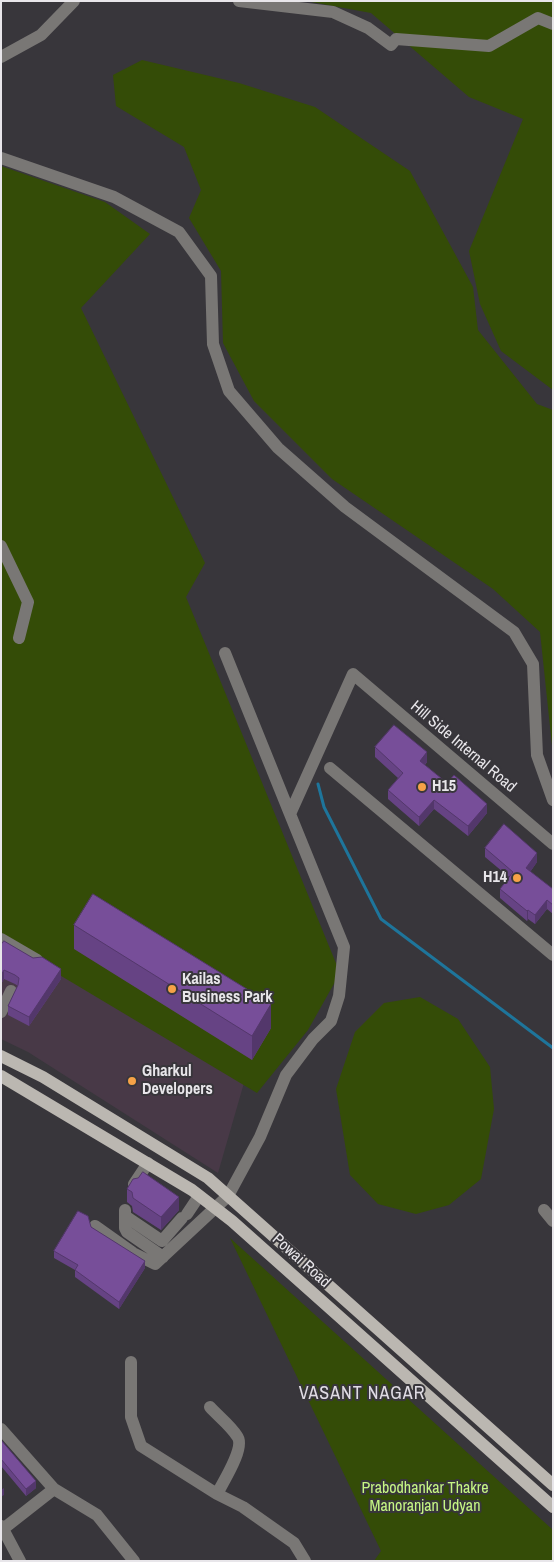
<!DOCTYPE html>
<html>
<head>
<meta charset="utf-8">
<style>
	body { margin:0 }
	#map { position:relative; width:554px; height:1562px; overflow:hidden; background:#38363b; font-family:"Archivo Narrow",sans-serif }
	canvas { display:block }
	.frame { position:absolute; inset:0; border:2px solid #e8e6ea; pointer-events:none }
</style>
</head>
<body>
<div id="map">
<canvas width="554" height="1562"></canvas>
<div class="frame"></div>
</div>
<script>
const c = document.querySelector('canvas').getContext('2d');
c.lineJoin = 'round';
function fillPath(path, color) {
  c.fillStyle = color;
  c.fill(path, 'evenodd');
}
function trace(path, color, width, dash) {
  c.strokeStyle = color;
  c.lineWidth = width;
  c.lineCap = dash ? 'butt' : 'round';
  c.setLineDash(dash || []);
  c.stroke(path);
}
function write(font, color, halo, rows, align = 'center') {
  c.font = font + ' "Archivo Narrow",sans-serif';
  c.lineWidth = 4;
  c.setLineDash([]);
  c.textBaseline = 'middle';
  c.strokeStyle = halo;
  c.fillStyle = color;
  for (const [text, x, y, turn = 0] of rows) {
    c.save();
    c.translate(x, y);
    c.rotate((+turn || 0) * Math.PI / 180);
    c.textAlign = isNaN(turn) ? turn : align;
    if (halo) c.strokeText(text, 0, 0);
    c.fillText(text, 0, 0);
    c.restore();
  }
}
const commercial = new Path2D(`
	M 1,925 L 246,1076 L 218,1173 L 28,1052 L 1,1039 Z`);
const green = new Path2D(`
	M 306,1 L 553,1 L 553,390 L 501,351 L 480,304 L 469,251 L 523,119 L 469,97 L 371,13 Z
	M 142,60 L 239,83 L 315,107 L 410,171 L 473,287 L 478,330 L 537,404 L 553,410 L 553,755 L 540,632 L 493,589 L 332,479 L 254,401 L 223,343 L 221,271 L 189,218 L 201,190 L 184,147 L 116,106 L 113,75 Z
	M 1,166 L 105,202 L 150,234 L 81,308 L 205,563 L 186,597 L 340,973 L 308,1030 L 257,1093 L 1,940 Z
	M 420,997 L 458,1019 L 490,1067 L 494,1109 L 481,1179 L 449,1205 L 416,1214 L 378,1204 L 350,1175 L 336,1089 L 355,1032 L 384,1003 Z
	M 230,1238 L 553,1530 L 553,1561 L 374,1561 L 381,1551 Z`);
const stream = new Path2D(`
	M 318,784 L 324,807 L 381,919 L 553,1048`);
const minor = new Path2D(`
	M 239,1 L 333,12 L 368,28 L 391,45 L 396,39 L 489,46 L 538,18 L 553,24
	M 1,57 L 41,35 L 74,1
	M 1,158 L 114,197 L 179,232 L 211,276 L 213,344 L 229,391 L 278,448 L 345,507 L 514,632 L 533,664 L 537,755 L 553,800
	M 1,546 L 28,602 L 19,638
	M 225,653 L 290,814
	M 330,768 L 553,955
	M 1,939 L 37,960
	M 1,1012 L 11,991
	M 134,1184 L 148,1163
	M 125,1210 L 125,1228 L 127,1232 L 163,1257
	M 544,1210 L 553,1221
	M 187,1214 L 199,1196
	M 125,1216 L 162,1241 L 182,1218
	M 95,1226 L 133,1253 L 155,1264 L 228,1196 L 260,1137 L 286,1075 L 313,1039 L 331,1021 L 339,996 L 344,947 L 290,814 L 353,674 L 553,844
	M 131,1362 L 131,1417 L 141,1446 L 217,1494 L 243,1507 L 294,1543 L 305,1561
	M 210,1407 C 218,1416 230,1425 237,1436 C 246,1447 223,1482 217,1494
	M 1,1429 L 54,1489 L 97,1515 L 134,1561
	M 1,1526 L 3,1529 L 54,1489
	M 3,1529 L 20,1561`);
const major = new Path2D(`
	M 1,1056 L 43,1077 L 208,1178 L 553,1485
	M 1,1076 L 192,1190 L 232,1221 L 553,1507`);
const wall = new Path2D(`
	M 375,747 L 427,762 L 425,765 L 447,783 L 487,813 L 468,836 L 434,809 L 419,826 L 388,799 L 388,790 L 398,778 L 375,757 Z
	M 485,848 L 537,862 L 530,872 L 553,889 L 553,914 L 547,909 L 535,924 L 528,919 L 527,921 L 500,898 L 500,889 L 509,877 L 485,857 Z
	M 74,925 L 271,1028 L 252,1060 L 74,949 Z
	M 1,943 L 61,979 L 29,1026 L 8,1015 L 8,1006 L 18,986 L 15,984 L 4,979 L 1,984 Z
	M 127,1189 L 179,1210 L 161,1230 L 133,1212 L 132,1206 L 127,1202 Z
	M 91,1227 L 145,1268 L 119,1309 L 75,1277 L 75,1270 L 54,1258 L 54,1251 Z
	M 1,1440 L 36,1488 L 26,1496 L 1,1466 Z`);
const shadedWall = new Path2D(`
	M 427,752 L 427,762 L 420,770 L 420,761 Z
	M 434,800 L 434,809 L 419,826 L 419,817 Z
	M 487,804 L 487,813 L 468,836 L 468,826 Z
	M 537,853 L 537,862 L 526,878 L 526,868 Z
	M 547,900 L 547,909 L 535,924 L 535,915 Z
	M 528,910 L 528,919 L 527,921 L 527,911 Z
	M 61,969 L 61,979 L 29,1026 L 29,1017 Z
	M 4,970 L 4,979 L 1,984 L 1,975 Z
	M 271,1004 L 271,1028 L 252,1060 L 252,1036 Z
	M 179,1197 L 179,1210 L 161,1230 L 161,1217 Z
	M 145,1261 L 145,1268 L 119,1309 L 119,1302 Z
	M 36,1481 L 36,1488 L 26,1496 L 26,1489 Z
	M 4,1488 L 4,1495 L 1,1497 L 1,1490 Z`);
const building = new Path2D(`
	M 394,725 L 427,752 L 420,761 L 447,783 L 454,775 L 487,804 L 468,826 L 434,800 L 419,817 L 388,790 L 403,773 L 375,747 Z
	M 504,824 L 537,853 L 526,868 L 553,889 L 553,905 L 547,900 L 535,915 L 528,910 L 527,911 L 500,889 L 513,872 L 485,848 Z
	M 93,894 L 271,1004 L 252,1036 L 74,925 Z
	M 4,941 L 33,958 L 42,957 L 61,969 L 29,1017 L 8,1006 L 18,985 L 19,978 L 15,975 L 4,970 L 1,975 L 1,943 L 2,943 Z
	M 143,1172 L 179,1197 L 161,1217 L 133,1198 L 132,1192 L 127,1189 L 133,1179 L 138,1178 Z
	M 78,1211 L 88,1216 L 91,1227 L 145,1261 L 119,1302 L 75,1270 L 78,1265 L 54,1251 Z
	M 1,1440 L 36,1481 L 26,1489 L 1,1459 Z`);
const markers = [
	[422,787,5,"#f6a247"],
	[517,878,5,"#f6a247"],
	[172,989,5,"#f6a247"],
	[132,1081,5,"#f6a247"]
];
const streetNames = [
	["Hill Side Internal Road",463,747,40],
	["Powai Road",301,1261,42]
];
const poiNames = [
	["H15",432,787],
	["H14",507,878,"right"],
	["Kailas",182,980],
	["Business Park",182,998],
	["Gharkul",142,1072],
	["Developers",142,1090]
];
const parkNames = [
	["Prabodhankar Thakre",425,1489],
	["Manoranjan Udyan",425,1507]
];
const neighbourhoodNames = [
	["VASANT NAGAR",362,1394]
];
fillPath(commercial, '#483947');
fillPath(green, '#344c07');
trace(stream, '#1e759b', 3);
trace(minor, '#797775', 12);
trace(major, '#bbb7b1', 12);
fillPath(wall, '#664384');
fillPath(shadedWall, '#53376b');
fillPath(building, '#774e99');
trace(building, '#53376b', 1);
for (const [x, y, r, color] of markers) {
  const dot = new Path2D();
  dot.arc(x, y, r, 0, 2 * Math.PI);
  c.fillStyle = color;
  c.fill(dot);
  trace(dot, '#38363b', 2);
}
write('16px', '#e8e6ea', '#38363b', streetNames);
write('bold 16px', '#e8e6ea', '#38363b', poiNames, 'left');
write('16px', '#c6f684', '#38363b', parkNames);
c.letterSpacing = '1px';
write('18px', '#e0dce4', '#38363b', neighbourhoodNames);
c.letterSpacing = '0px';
</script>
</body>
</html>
